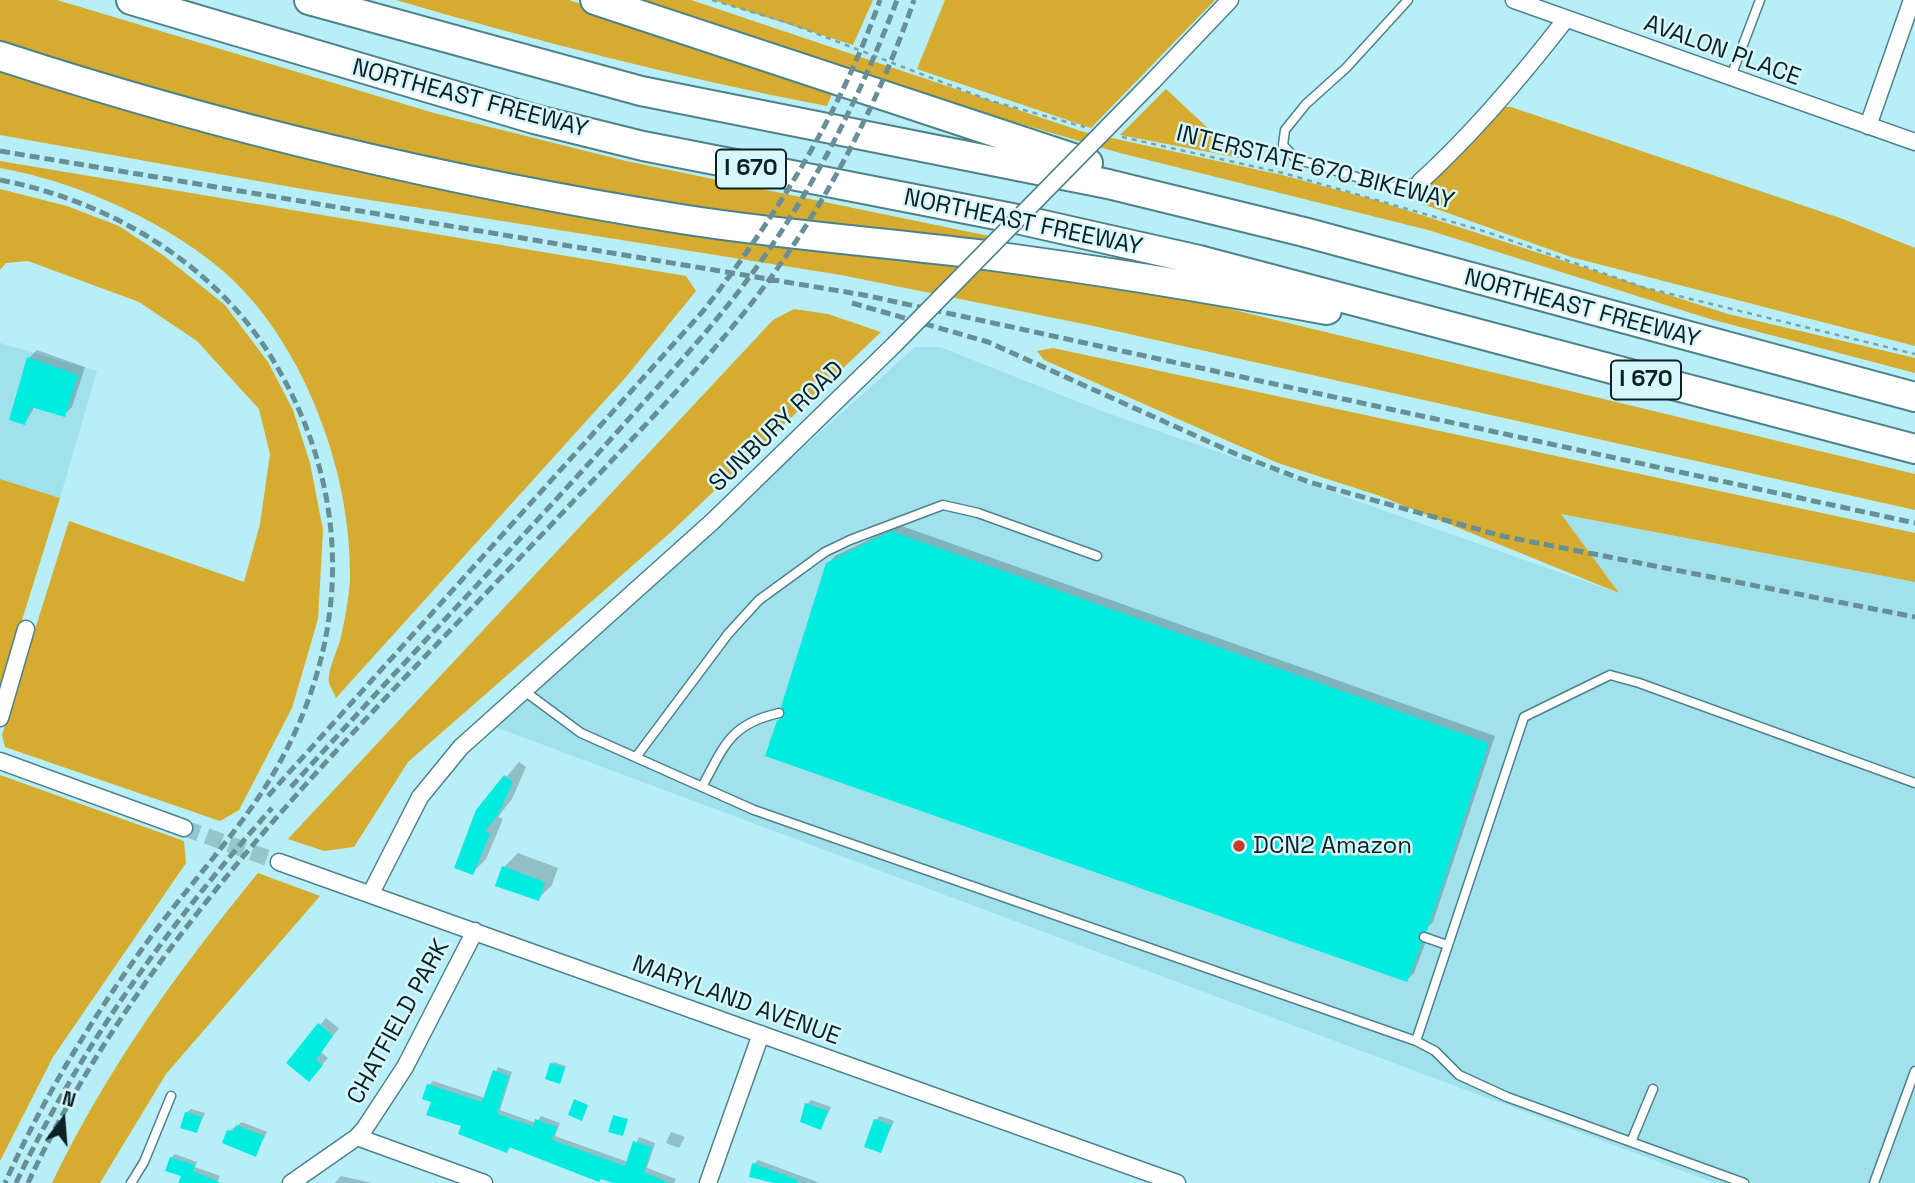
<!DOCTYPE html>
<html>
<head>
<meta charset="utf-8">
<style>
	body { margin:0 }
	#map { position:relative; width:1915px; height:1183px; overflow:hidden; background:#b7eef7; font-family:"Space Grotesk",sans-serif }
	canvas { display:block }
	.north { position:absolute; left:28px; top:1085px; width:70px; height:70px; -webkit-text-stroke:5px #d7f7fc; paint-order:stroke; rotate:16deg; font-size:19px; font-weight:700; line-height:28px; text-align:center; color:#0b2124 }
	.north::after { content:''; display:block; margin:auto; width:24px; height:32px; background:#0b2124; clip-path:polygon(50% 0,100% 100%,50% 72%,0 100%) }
</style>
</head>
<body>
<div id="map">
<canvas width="1915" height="1183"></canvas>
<div class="north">N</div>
</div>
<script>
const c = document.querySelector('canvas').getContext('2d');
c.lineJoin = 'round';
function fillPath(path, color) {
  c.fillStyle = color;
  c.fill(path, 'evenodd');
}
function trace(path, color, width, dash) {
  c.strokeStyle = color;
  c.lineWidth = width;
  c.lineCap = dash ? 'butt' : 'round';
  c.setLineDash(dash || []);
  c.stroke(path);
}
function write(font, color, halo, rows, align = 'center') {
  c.font = font + ' "Space Grotesk",sans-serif';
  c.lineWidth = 5;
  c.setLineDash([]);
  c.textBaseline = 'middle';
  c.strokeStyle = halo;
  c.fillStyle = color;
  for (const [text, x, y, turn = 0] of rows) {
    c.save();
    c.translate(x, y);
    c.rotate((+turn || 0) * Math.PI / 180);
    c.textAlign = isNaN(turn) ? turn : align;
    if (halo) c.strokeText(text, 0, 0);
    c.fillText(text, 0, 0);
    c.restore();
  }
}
const built = new Path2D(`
	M 0,343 L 97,371 L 60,498 L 0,479 Z
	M 915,347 L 940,347 L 1096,409 L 1618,593 L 1560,514 L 1915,582 L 1915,1183 L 1715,1183 L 493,726 Z`);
const green = new Path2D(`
	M 0,0 L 57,0 L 434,113 L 626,161 L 994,237 L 992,246 L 614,198 L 312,135 L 0,45 Z
	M 396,0 L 569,0 L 835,87 L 827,106 C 681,78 539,42 396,0 Z
	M 639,0 L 691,0 L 1084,132 L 1282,175 L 1375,200 L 1728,314 L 1915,358 L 1915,373 L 1710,319 L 1428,230 L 1120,153 L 929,97 Z
	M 713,0 L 873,0 L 853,45 Z
	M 945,0 L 1215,0 L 1091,128 L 917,69 Z
	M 0,67 L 161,121 L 441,189 L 694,231 L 1078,281 L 1205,303 L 1915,474 L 1915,510 L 1089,325 L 841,275 L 314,191 L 0,135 Z
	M 1166,89 L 1240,158 L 1120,135 Z
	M 1496,107 L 1511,107 L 1843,219 L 1915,248 L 1915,346 L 1571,257 L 1420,203 L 1419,187 Z
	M 0,161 L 686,276 L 696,291 L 626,377 L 336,698 C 334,693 331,688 329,683 C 327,670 338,650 341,637 C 345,619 349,597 350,579 C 352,476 307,351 232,279 C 173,224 79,182 0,168 Z
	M 0,189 L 67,206 L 119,226 L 163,255 L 225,305 L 268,362 L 293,410 L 310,463 L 323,530 L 318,619 L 292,708 L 239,810 L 220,821 L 5,747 L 2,735 L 69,521 L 244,582 L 260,524 L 270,454 L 259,409 L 197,341 L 139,302 L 28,261 L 6,263 L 0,270 Z
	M 794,309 L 828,314 L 881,332 L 671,532 L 408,762 L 354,847 L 324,851 L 288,839 L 773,320 Z
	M 1053,348 L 1915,533 L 1915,582 L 1561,514 L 1619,593 L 1380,496 L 1278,463 L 1044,360 L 1037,351 Z
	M 0,479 L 60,498 L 0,691 Z
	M 0,775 L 184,841 L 186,863 L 53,1057 L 0,1161 Z
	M 258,873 L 320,896 L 166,1074 L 100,1183 L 52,1183 C 108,1067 177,972 258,873 Z`);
const shadow = new Path2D(`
	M 37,350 L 85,367 L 72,407 L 64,415 L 35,406 L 25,423 L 29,358 Z
	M 899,525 L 1495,736 L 1433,922 L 1425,930 L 1428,936 L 1414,973 L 1407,980 L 778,721 L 786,713 L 828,564 L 835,556 Z
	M 519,762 L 526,767 L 512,799 L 498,817 L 503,819 L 486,859 L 472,873 L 477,811 Z
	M 518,853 L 558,868 L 552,885 L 538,899 L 504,867 Z
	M 326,1018 L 339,1028 L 321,1052 L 328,1058 L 309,1080 L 320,1025 Z
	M 553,1062 L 566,1066 L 560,1082 L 551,1064 Z
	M 498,1067 L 512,1072 L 500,1110 L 536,1123 L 541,1116 L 560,1123 L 555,1136 L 628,1162 L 639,1137 L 655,1143 L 647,1168 L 676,1179 L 674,1183 L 618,1183 L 574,1168 L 571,1171 L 512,1146 L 507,1151 L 463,1125 L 433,1101 L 429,1085 L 433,1081 L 485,1098 Z
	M 811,1100 L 831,1107 L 821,1128 L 807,1104 Z
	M 191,1109 L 205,1113 L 197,1131 L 186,1113 Z
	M 880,1116 L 894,1121 L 881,1151 L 876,1120 Z
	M 242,1122 L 267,1132 L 256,1154 L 229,1131 Z
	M 671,1132 L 685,1137 L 679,1148 L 666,1143 Z
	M 175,1154 L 197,1162 L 195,1167 L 220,1176 L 217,1183 L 180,1183 L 183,1174 L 171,1158 Z
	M 758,1160 L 820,1183 L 782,1183 L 754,1164 Z
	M 341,1176 L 372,1183 L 335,1183 Z`);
const building = new Path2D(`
	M 27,357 L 78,375 L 65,417 L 31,407 L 25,425 L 9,420 Z
	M 891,531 L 1489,743 L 1427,931 L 1418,936 L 1422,943 L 1407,982 L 765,756 L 777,721 L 785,715 L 781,707 L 826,563 Z
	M 504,775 L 513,782 L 498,815 L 485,831 L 490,834 L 473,875 L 454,868 L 476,810 Z
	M 502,866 L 545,882 L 539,901 L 495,886 Z
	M 318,1023 L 333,1036 L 316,1060 L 323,1065 L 309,1082 L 286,1063 Z
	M 550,1063 L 565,1068 L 560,1084 L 545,1079 Z
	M 493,1070 L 509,1076 L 497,1114 L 533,1126 L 535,1119 L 557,1127 L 552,1140 L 625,1166 L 633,1141 L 652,1147 L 644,1172 L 669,1183 L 613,1183 L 601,1179 L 599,1182 L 509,1147 L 507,1153 L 458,1134 L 461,1126 L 426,1115 L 431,1102 L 422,1099 L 427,1084 L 482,1102 Z
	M 574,1099 L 588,1105 L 582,1121 L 568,1115 Z
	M 805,1103 L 828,1111 L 821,1130 L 800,1122 Z
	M 185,1112 L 202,1117 L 197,1133 L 180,1128 Z
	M 613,1115 L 628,1119 L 623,1136 L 608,1132 Z
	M 874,1119 L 891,1125 L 881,1153 L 864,1147 Z
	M 236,1125 L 264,1136 L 256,1157 L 222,1143 L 227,1130 L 233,1132 Z
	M 170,1157 L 195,1165 L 193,1171 L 221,1183 L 178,1183 L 181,1176 L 165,1171 Z
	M 752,1163 L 798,1180 L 797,1183 L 774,1183 L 749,1177 Z`);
const minorTunnel = new Path2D(`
	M 184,828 L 279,862`);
const path = new Path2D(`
	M 712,0 L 789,23 L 991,101 L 1085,127
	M 1122,137 L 1283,173 L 1487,232 L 1642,287 L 1915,354`);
const service = new Path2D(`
	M 1408,0 L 1346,68 L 1306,104 L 1285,130 L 1283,145 L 1296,159 L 1390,187 L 1420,182
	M 1730,79 L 1760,0
	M 523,690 L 581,733 L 754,810 L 1416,1041 L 1435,1051 L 1459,1075 L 1507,1097 L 1744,1183
	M 636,757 L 728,634 L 759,600 L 825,552 L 850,540 L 943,505 L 978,513 L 1097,556
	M 702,787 C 724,746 730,724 779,713
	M 1424,937 L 1447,945
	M 1416,1041 L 1524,717 L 1610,675 L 1639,683 L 1915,783
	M 1631,1142 L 1653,1089
	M 131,1183 L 144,1162 L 171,1096
	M 1874,1183 L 1915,1071`);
const minor = new Path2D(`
	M 1514,0 L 1915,142
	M 1153,81 L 1230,0
	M 1868,126 L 1912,0
	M 1420,182 C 1474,133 1521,77 1566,19
	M 0,718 L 26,629
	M 0,761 L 184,828
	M 279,862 L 1177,1183
	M 371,893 L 420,797 L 461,747 L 713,521 L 894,345
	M 357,1137 L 484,1183
	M 291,1183 L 357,1137 L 365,1128 L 405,1067 L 475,931
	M 708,1183 L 761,1034`);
const motorway = new Path2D(`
	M 131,0 L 534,119 L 643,146 L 1017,219 L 1199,260 L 1915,449
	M 309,0 L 641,91 L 1108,184 L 1304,232 L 1915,397
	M 595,0 L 1088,163
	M 0,56 C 223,129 449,182 681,219 C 781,235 884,242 985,255 C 1099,270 1213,289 1327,310`);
const rail = new Path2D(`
	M 0,151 L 864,295 L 1915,523
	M 0,180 C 111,201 219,266 276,365 C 355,500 350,648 269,781 C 235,836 189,885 150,938 C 94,1015 44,1096 5,1183
	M 852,303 L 988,342 L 1236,454 L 1309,482 L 1502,536 L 1915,617
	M 291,787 C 396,670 505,557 610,440 C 664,379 720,321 766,254 C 821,175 863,89 897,0
	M 268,796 L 704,310 C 777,215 840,114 880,0
	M 16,1183 C 82,1044 170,923 272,808
	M 28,1183 C 151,919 371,717 567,508 C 626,445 688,382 743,314 C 817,222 876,111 914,0`);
const minorBridge = new Path2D(`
	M 894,345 L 1153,81`);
const markers = [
	[1239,846,7,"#c73a2f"]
];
const shields = [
	[751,169,70],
	[1646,380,70]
];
const shieldNames = [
	["I 670",751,169],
	["I 670",1646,380]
];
const streetNames = [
	["AVALON PLACE",1722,51,20],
	["NORTHEAST FREEWAY",470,99,15],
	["INTERSTATE 670 BIKEWAY",1315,168,14],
	["NORTHEAST FREEWAY",1023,223,12],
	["NORTHEAST FREEWAY",1582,309,15],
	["SUNBURY ROAD",777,427,-44],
	["MARYLAND AVENUE",736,1001,20],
	["CHATFIELD PARK",399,1022,-61]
];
const poiNames = [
	["DCN2 Amazon",1253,846]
];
fillPath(built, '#a1e1ec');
fillPath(green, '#d5ab30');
fillPath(shadow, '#0003');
fillPath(building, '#00ece1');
trace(minorTunnel, '#95c5cd', 16, [16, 8]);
trace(service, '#4e828a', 11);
trace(minor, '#4e828a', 19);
trace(motorway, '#4e828a', 32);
trace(path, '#7aa5ac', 2.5, [5, 5]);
trace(service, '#fff', 8);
trace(minor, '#fff', 16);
trace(motorway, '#fff', 28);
trace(rail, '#678f95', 5, [10, 5]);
trace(minorBridge, '#4e828a', 19, []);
trace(minorBridge, '#fff', 16);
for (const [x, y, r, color] of markers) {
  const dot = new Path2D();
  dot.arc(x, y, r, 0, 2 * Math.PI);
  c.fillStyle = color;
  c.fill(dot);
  trace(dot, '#d7f7fc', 2.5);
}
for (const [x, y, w] of shields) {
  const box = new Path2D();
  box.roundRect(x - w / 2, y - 19.5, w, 39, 5);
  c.fillStyle = '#d7f7fc';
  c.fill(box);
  trace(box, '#0b2124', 2);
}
write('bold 23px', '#0b2124', null, shieldNames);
write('24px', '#0b2124', '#d7f7fc', streetNames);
write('24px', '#0b2124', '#d7f7fc', poiNames, 'left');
</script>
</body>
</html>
